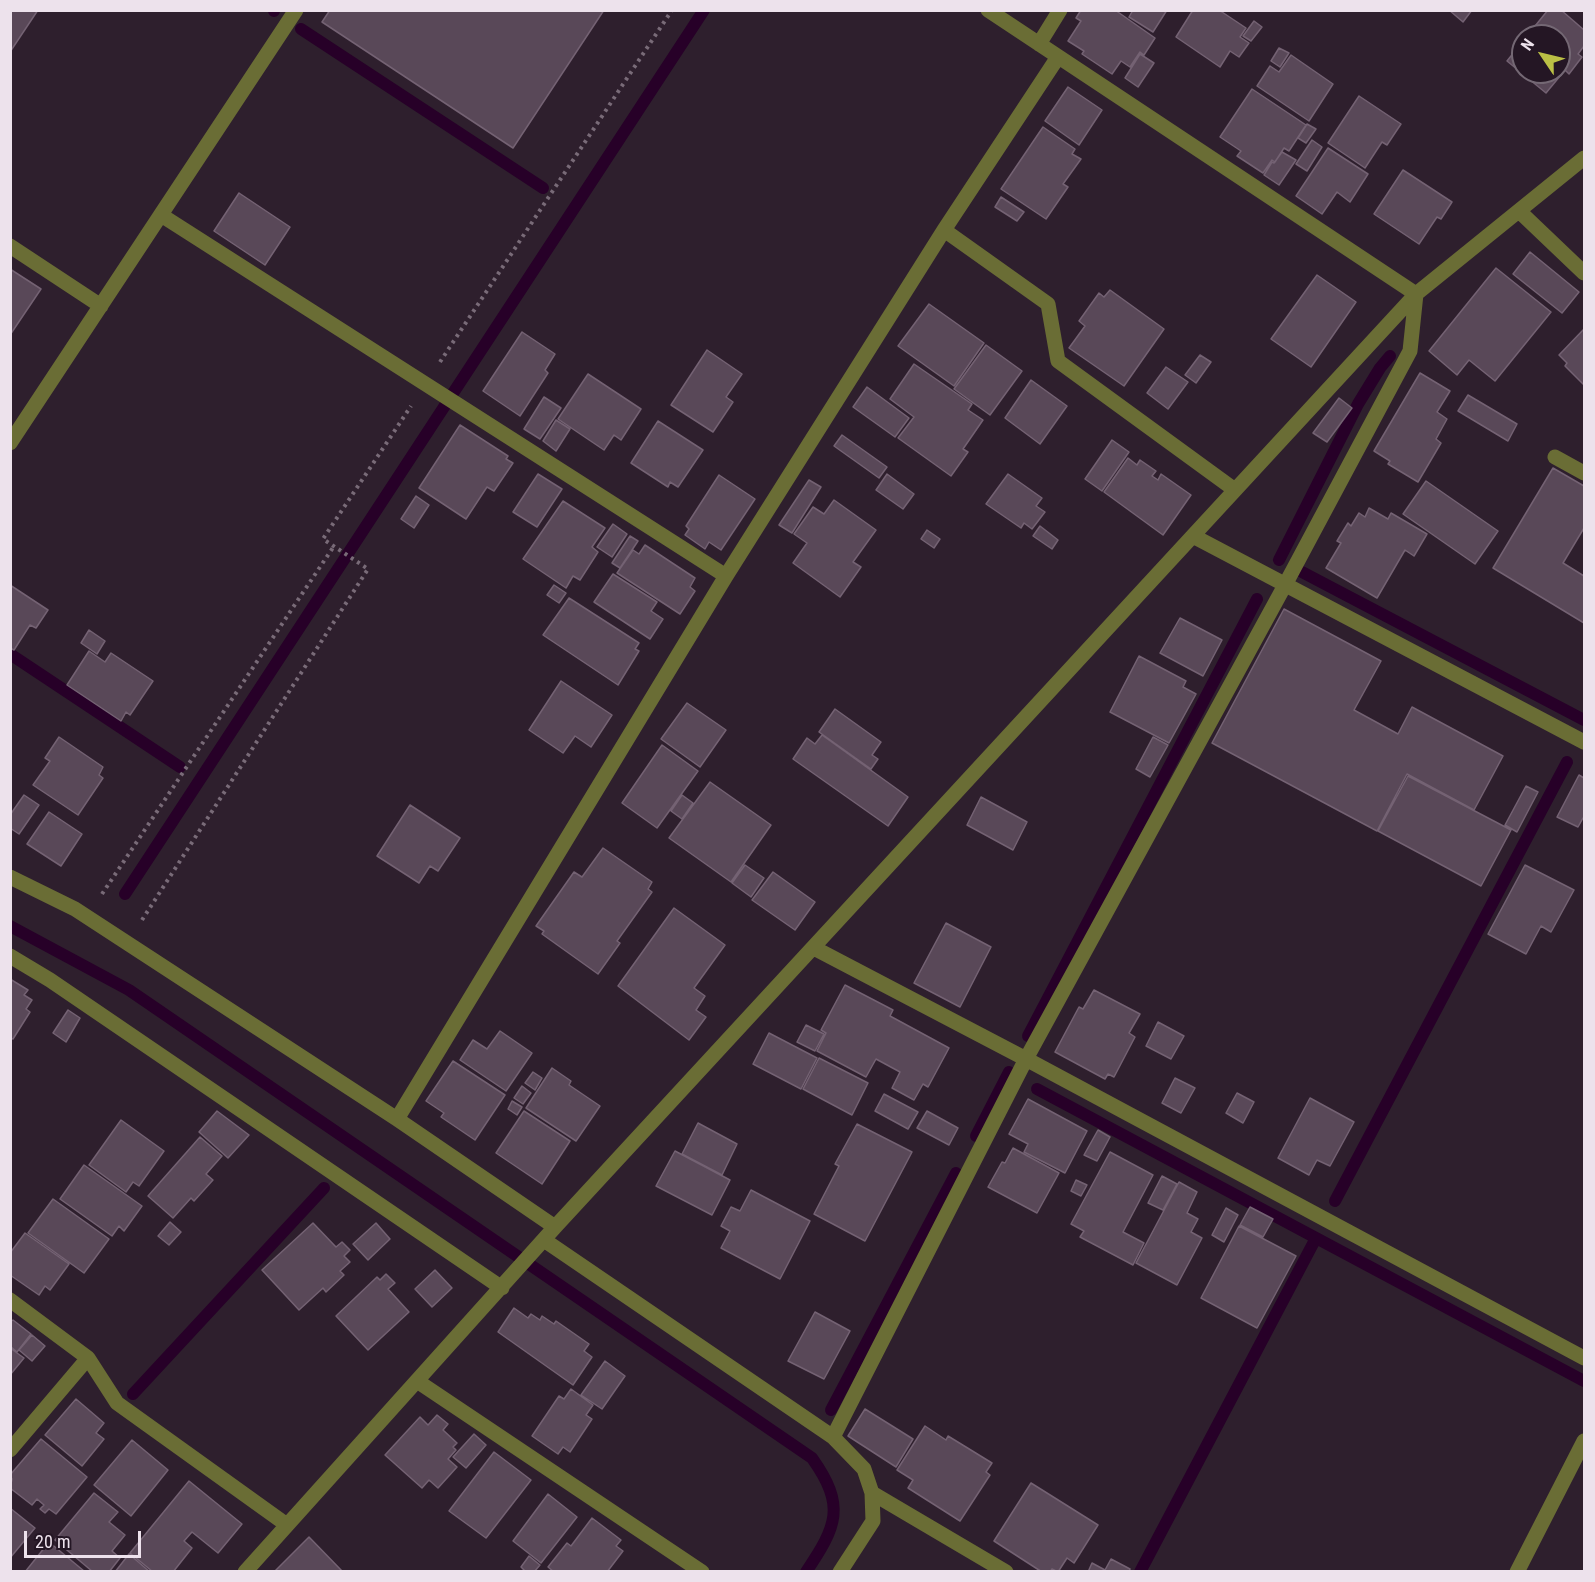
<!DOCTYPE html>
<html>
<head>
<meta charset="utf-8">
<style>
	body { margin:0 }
	#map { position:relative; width:1595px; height:1582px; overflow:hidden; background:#2e1f2d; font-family:"Roboto Condensed",sans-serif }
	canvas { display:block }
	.frame { position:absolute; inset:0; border:12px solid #ede2ec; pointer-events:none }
	.north { position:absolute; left:1511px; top:24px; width:60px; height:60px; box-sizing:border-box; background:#241624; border:2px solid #746874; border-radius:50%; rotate:305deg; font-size:16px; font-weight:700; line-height:24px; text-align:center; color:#ede2ec }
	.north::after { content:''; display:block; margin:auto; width:21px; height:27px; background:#bbc045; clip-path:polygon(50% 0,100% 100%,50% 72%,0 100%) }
	.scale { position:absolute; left:24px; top:1531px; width:117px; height:27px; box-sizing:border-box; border:3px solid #ede2ec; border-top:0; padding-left:8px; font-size:18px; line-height:21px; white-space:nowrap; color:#ede2ec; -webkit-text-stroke:4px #241624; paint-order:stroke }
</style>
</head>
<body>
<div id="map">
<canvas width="1595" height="1582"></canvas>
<div class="frame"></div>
<div class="north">N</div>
<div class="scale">20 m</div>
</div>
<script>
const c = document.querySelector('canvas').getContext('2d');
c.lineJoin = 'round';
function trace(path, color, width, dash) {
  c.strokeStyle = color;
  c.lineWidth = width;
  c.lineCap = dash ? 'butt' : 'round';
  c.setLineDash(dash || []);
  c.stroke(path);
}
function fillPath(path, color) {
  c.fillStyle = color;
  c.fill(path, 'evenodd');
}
const stream = new Path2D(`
	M 274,10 L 274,11
	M 301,29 L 543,188
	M 1279,560 L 1358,404 L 1380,368 L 1390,356
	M 1302,572 L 1584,720
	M 10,654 L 180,767
	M 125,894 L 704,10
	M 10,926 L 129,990 L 812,1458 C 846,1506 837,1526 806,1572
	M 1028,1036 L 1257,599
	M 1037,1089 L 1584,1381
	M 976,1136 L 1009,1072
	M 1335,1201 L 1567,762
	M 133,1394 L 324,1188
	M 831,1410 L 956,1173
	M 1140,1572 L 1316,1238`);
const building = new Path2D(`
	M 10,10 L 38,10 L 10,52 Z
	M 330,10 L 604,10 L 513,148 L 322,22 Z
	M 1081,10 L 1115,10 L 1155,38 L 1144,55 L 1140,52 L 1130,67 L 1121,61 L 1112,74 L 1082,54 L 1084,51 L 1068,41 L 1081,21 L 1076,18 Z
	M 1133,10 L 1167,10 L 1153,32 L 1129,17 Z
	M 1193,10 L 1219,10 L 1246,28 L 1240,37 L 1249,43 L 1239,57 L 1230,51 L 1220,67 L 1176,37 Z
	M 1449,10 L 1472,10 L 1463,22 Z
	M 1548,10 L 1561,10 L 1584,30 L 1584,46 L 1578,54 L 1582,57 L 1569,74 L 1565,70 L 1546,93 L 1507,61 L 1523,41 L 1523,72 L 1559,72 L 1559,36 L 1527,36 Z
	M 1254,21 L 1262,27 L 1251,41 L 1243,36 Z
	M 1279,48 L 1289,53 L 1280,67 L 1271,61 Z
	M 1140,54 L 1154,63 L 1138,87 L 1125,78 Z
	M 1291,55 L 1333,84 L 1309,121 L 1257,86 L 1270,66 L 1279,72 Z
	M 1068,87 L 1102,110 L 1079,145 L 1045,121 Z
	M 1252,89 L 1306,125 L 1289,151 L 1284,148 L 1275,162 L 1272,160 L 1263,173 L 1237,156 L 1241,151 L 1220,137 Z
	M 1359,96 L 1401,124 L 1387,145 L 1382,142 L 1365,168 L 1328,143 Z
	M 1307,124 L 1316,129 L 1306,143 L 1298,138 Z
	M 1043,127 L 1075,149 L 1072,154 L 1081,159 L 1063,184 L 1068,187 L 1046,219 L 1001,189 Z
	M 1312,140 L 1322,147 L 1307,171 L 1296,164 Z
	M 1328,148 L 1368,174 L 1350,202 L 1337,192 L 1322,214 L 1296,196 Z
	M 1282,152 L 1296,160 L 1279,185 L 1264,175 L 1272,162 L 1274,163 Z
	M 1403,170 L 1452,202 L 1441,219 L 1437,217 L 1419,244 L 1374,214 Z
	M 239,193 L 290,227 L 265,265 L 214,231 Z
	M 1001,197 L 1024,212 L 1017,221 L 995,207 Z
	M 1530,252 L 1579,292 L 1562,313 L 1513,274 Z
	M 1496,268 L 1551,312 L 1495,381 L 1469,360 L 1457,375 L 1429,351 Z
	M 10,269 L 41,289 L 10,335 Z
	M 1317,275 L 1356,302 L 1311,367 L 1271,339 Z
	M 1110,290 L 1164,329 L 1124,386 L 1069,348 L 1085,326 L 1079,321 L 1099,293 L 1104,297 Z
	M 929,304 L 984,343 L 954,386 L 898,346 Z
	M 1584,329 L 1584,385 L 1565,366 L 1567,363 L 1559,355 Z
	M 522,332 L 555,354 L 545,370 L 548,373 L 520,416 L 483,391 Z
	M 986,345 L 1022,371 L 990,415 L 954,389 Z
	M 707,350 L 742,374 L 726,397 L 733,402 L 713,432 L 671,405 Z
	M 1200,355 L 1211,362 L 1196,383 L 1185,375 Z
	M 914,364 L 972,404 L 968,410 L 983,420 L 963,449 L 968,452 L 951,476 L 898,438 L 914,417 L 890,399 Z
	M 1166,367 L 1188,382 L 1168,409 L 1147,393 Z
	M 1420,373 L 1450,391 L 1437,412 L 1447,419 L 1436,439 L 1441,443 L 1418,482 L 1388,464 L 1390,461 L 1374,451 Z
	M 588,374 L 641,409 L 621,440 L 614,435 L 604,450 L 558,419 Z
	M 1031,380 L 1067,406 L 1040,444 L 1005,418 Z
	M 867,387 L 909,418 L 895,437 L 853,407 Z
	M 1468,395 L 1517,424 L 1508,441 L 1458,411 Z
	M 544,397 L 561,408 L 540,439 L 524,429 Z
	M 1339,398 L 1352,408 L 1327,442 L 1313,433 Z
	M 556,420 L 570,429 L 556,451 L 543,441 Z
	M 658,421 L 703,450 L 678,487 L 670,482 L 668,487 L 631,463 Z
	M 460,425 L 508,456 L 506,459 L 513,463 L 494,491 L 487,487 L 466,519 L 419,488 Z
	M 842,435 L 887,467 L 879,478 L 834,446 Z
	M 1112,440 L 1129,452 L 1102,491 L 1085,479 Z
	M 1128,458 L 1137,465 L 1140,460 L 1156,471 L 1152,476 L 1158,480 L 1161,474 L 1191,495 L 1163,535 L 1104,492 Z
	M 1553,468 L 1584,486 L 1584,528 L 1563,563 L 1584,576 L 1584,623 L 1493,568 Z
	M 538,474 L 562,489 L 537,527 L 513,512 Z
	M 887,474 L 914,494 L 903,509 L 876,490 Z
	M 1008,474 L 1042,498 L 1036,506 L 1045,512 L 1032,529 L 1024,523 L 1021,528 L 986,504 Z
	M 719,475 L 755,499 L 721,550 L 709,542 L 705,549 L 685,535 L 689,529 L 686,526 Z
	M 809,480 L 821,487 L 792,533 L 779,525 Z
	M 1426,481 L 1498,531 L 1475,564 L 1403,514 Z
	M 416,496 L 429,505 L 414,528 L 401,519 Z
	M 834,500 L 876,530 L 853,562 L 861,567 L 840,597 L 793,563 L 807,543 L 794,534 L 813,507 L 824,514 Z
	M 563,501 L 605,528 L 592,547 L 598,552 L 580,580 L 573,576 L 566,588 L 523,559 Z
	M 1369,508 L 1388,519 L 1391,513 L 1427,534 L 1414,556 L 1405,550 L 1377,598 L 1326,568 L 1341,543 L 1337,541 L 1348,523 L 1351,526 L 1359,513 L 1365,517 Z
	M 613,524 L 627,534 L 612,557 L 597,547 Z
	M 1040,526 L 1058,540 L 1052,549 L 1033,536 Z
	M 927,530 L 940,539 L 934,548 L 921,539 Z
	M 630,536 L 638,541 L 620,568 L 612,563 Z
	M 645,545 L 695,578 L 690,587 L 695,591 L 680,614 L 617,573 L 633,550 L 639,554 Z
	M 613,574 L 657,602 L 651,611 L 663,619 L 650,639 L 594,602 Z
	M 10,585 L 48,610 L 36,628 L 30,625 L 14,650 L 10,648 Z
	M 554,585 L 566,593 L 559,603 L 547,595 Z
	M 569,598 L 639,643 L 635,649 L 639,651 L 618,685 L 543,635 Z
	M 1284,609 L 1381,661 L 1354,710 L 1398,734 L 1412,707 L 1503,756 L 1474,810 L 1407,774 L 1377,831 L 1212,743 Z
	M 1180,618 L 1222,640 L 1203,676 L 1160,653 Z
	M 89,630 L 105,641 L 97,654 L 81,643 Z
	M 89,651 L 105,662 L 111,653 L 153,681 L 130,715 L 126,712 L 121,721 L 67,685 Z
	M 1139,656 L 1186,681 L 1183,687 L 1196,694 L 1169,743 L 1110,712 Z
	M 561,681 L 612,715 L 591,747 L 575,736 L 563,753 L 529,730 Z
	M 687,703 L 726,730 L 700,767 L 661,739 Z
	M 835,709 L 881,742 L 872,755 L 878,759 L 871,769 L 819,732 Z
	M 822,735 L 908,797 L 888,826 L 793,759 L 807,738 L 815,744 Z
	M 59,737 L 103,767 L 99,775 L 103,778 L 78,815 L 33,785 L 50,761 L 45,758 Z
	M 1153,737 L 1168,745 L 1150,777 L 1136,769 Z
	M 662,745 L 698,771 L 657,828 L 622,803 Z
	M 1579,775 L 1584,778 L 1584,819 L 1583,818 L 1578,827 L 1557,817 Z
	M 1408,776 L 1511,830 L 1481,886 L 1378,831 Z
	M 710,782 L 771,825 L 731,882 L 669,838 Z
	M 1526,786 L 1538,792 L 1517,832 L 1505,825 Z
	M 24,795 L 39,805 L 19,834 L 10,828 L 10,815 Z
	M 682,795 L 693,803 L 682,819 L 671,811 Z
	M 981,797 L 1027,822 L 1013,850 L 967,825 Z
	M 410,805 L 460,838 L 438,871 L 430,866 L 419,883 L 377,856 Z
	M 49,812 L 82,834 L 61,866 L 27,844 Z
	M 603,848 L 652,882 L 648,889 L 652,892 L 617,941 L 620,943 L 598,974 L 542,934 L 544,931 L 536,926 L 574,872 L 582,877 Z
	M 745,865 L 764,878 L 751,897 L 732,883 Z
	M 1525,865 L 1574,890 L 1551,932 L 1541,926 L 1526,954 L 1488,934 Z
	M 773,872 L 815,902 L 795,930 L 752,900 Z
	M 674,908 L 725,945 L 694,988 L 705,996 L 696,1010 L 706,1017 L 689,1040 L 618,986 Z
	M 946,923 L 991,947 L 960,1007 L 914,983 Z
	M 10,979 L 28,990 L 24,995 L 32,1000 L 26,1009 L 30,1012 L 13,1039 L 10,1038 Z
	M 845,985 L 893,1010 L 890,1016 L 949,1048 L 928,1087 L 923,1084 L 914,1100 L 892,1088 L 900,1072 L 876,1059 L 866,1077 L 817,1051 L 826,1033 L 821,1030 Z
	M 1094,990 L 1140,1014 L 1129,1033 L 1135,1037 L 1114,1077 L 1108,1074 L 1105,1079 L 1055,1052 L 1079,1007 L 1083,1009 Z
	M 68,1010 L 80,1018 L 66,1042 L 53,1033 Z
	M 1158,1022 L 1184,1036 L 1171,1059 L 1146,1046 Z
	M 806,1025 L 824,1034 L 815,1051 L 797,1042 Z
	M 500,1031 L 532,1053 L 506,1091 L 460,1060 L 473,1040 L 487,1049 Z
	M 769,1033 L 817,1058 L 801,1089 L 753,1064 Z
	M 819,1058 L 868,1083 L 852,1115 L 803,1089 Z
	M 453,1061 L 505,1095 L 475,1140 L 441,1117 L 444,1113 L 426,1101 Z
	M 552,1068 L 571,1081 L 569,1085 L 600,1106 L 576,1141 L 526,1108 Z
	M 533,1072 L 542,1078 L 535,1090 L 525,1083 Z
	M 1175,1078 L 1195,1088 L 1181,1113 L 1162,1103 Z
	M 522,1086 L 531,1093 L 523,1104 L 514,1098 Z
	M 1237,1093 L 1254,1102 L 1243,1123 L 1226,1113 Z
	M 884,1094 L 918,1112 L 908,1129 L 875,1111 Z
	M 1310,1098 L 1354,1122 L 1330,1166 L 1317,1160 L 1309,1175 L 1278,1158 Z
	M 1028,1099 L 1087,1131 L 1065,1173 L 1024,1152 L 1028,1144 L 1009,1134 Z
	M 512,1101 L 522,1107 L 517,1115 L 508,1109 Z
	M 217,1111 L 249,1135 L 228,1158 L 199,1132 Z
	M 524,1111 L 570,1141 L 542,1184 L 496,1153 Z
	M 927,1111 L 958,1128 L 949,1145 L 917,1128 Z
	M 121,1120 L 164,1151 L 139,1186 L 133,1182 L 126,1192 L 89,1165 Z
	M 698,1123 L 737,1144 L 722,1175 L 682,1154 Z
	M 857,1124 L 912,1152 L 865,1241 L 814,1214 L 839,1166 L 835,1164 Z
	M 1098,1130 L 1110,1137 L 1097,1161 L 1084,1155 Z
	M 200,1137 L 222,1156 L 206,1174 L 213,1180 L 194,1201 L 191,1198 L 173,1218 L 148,1196 Z
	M 1013,1148 L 1059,1173 L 1037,1213 L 988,1187 L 1002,1162 L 1005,1163 Z
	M 675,1151 L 730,1180 L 712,1215 L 656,1186 Z
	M 1110,1152 L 1153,1175 L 1123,1232 L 1144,1243 L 1133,1265 L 1080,1237 L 1084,1231 L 1071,1224 Z
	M 84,1165 L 142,1206 L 124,1231 L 119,1226 L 112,1236 L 60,1199 Z
	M 1162,1176 L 1177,1184 L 1163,1210 L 1148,1203 Z
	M 1076,1180 L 1087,1185 L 1081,1196 L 1071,1191 Z
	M 1179,1182 L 1197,1192 L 1187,1213 L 1198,1219 L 1191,1232 L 1202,1238 L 1177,1285 L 1136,1263 Z
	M 751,1190 L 810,1221 L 780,1279 L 721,1248 L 730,1231 L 721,1226 L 731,1207 L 740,1211 Z
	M 53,1199 L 109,1239 L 84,1273 L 28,1233 Z
	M 1250,1207 L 1273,1219 L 1263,1237 L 1240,1225 Z
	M 1226,1208 L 1238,1215 L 1224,1242 L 1212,1235 Z
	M 170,1222 L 181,1232 L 169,1245 L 158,1236 Z
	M 313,1223 L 336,1247 L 342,1242 L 350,1250 L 344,1256 L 350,1262 L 340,1271 L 344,1275 L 326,1292 L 323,1288 L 299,1310 L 262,1270 Z
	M 376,1223 L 390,1239 L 368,1260 L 353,1244 Z
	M 1239,1226 L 1296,1256 L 1257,1328 L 1201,1298 Z
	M 25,1233 L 69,1264 L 50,1290 L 45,1286 L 39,1295 L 10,1275 L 10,1253 Z
	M 435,1270 L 452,1288 L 432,1307 L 415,1289 Z
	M 386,1274 L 395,1283 L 388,1289 L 409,1312 L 368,1350 L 336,1316 L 377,1277 L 380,1280 Z
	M 514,1308 L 528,1318 L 531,1314 L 540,1320 L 542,1316 L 554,1324 L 556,1321 L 589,1344 L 584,1351 L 592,1357 L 573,1385 L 498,1332 Z
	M 815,1312 L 850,1331 L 824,1379 L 788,1361 Z
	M 13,1320 L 31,1334 L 17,1352 L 10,1346 L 10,1322 Z
	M 32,1335 L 45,1346 L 32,1361 L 19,1350 Z
	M 10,1348 L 24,1358 L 10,1375 Z
	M 605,1361 L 625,1376 L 602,1409 L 581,1395 Z
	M 571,1389 L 593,1405 L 586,1415 L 592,1419 L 570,1452 L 563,1447 L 558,1454 L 532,1436 L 559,1396 L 564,1399 Z
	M 76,1399 L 104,1423 L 96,1433 L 104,1439 L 82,1466 L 45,1435 Z
	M 865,1409 L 913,1439 L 896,1467 L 848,1436 Z
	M 437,1415 L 448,1424 L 443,1430 L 457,1443 L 453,1447 L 456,1450 L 448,1459 L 457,1467 L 438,1488 L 429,1480 L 422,1488 L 385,1455 L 420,1417 L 428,1425 Z
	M 925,1426 L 946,1440 L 948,1436 L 992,1463 L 986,1472 L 990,1475 L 960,1521 L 908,1488 L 913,1480 L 897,1470 Z
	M 474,1434 L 486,1445 L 466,1468 L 453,1457 Z
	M 41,1439 L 87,1477 L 56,1514 L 49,1509 L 45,1513 L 40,1509 L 44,1505 L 37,1499 L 32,1505 L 10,1488 L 12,1479 L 10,1475 Z
	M 132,1440 L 168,1470 L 131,1516 L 94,1485 Z
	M 494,1452 L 531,1480 L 486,1538 L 449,1511 Z
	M 189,1481 L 242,1524 L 218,1553 L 192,1532 L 184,1541 L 192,1548 L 173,1572 L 153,1572 L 130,1553 Z
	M 1031,1483 L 1098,1525 L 1074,1563 L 1067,1558 L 1058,1572 L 1052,1569 L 1050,1572 L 1042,1572 L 994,1541 Z
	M 94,1493 L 118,1512 L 109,1522 L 125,1535 L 112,1551 L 120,1558 L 109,1572 L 93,1572 L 55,1540 Z
	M 548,1494 L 577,1517 L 541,1563 L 513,1541 Z
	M 10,1508 L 35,1528 L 10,1558 Z
	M 592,1518 L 621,1540 L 616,1546 L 623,1551 L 607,1572 L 554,1572 L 548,1567 L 567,1543 L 571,1546 Z
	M 309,1537 L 343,1572 L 274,1572 Z
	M 49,1542 L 84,1571 L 84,1572 L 25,1572 Z
	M 129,1554 L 150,1572 L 115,1572 Z
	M 529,1556 L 540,1565 L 534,1572 L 526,1572 L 521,1567 Z
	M 1111,1559 L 1130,1569 L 1129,1572 L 1088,1572 L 1092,1563 L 1105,1570 Z`);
const path = new Path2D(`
	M 440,362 L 672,10
	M 102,894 L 334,546
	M 142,920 L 368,569 L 323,539 L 411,406`);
const minor = new Path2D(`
	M 988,10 L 1416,294
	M 1039,44 L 1060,10
	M 1519,211 L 1584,273
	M 161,215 L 726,576
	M 944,230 L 1048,304 L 1058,361 L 1235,490
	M 10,246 L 101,306
	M 10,443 L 296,10
	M 1555,457 L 1584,473
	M 1193,536 L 1584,742
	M 10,877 L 75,909 L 397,1119 L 555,1227
	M 814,948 L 1026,1059 L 1584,1358
	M 10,956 L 50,980 L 502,1288
	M 397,1119 L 726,576 L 944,230 L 1058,57
	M 544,1240 L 833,1437 L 864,1469 L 872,1493 L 1006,1572
	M 10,1300 L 88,1358 L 10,1450
	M 88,1358 L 117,1403 L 287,1525
	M 417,1381 L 702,1572
	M 833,1437 L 1026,1059 L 1285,585 L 1410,351 L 1416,294
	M 245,1572 L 555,1227 L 1416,294 L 1584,158
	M 840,1572 L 873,1521 L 872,1493
	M 1517,1572 L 1584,1441`);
trace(stream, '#270028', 12);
fillPath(building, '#594858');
trace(building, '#746273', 1.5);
trace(path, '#796b78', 4, [3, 4.5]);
trace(minor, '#6a6d35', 15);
</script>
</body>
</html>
